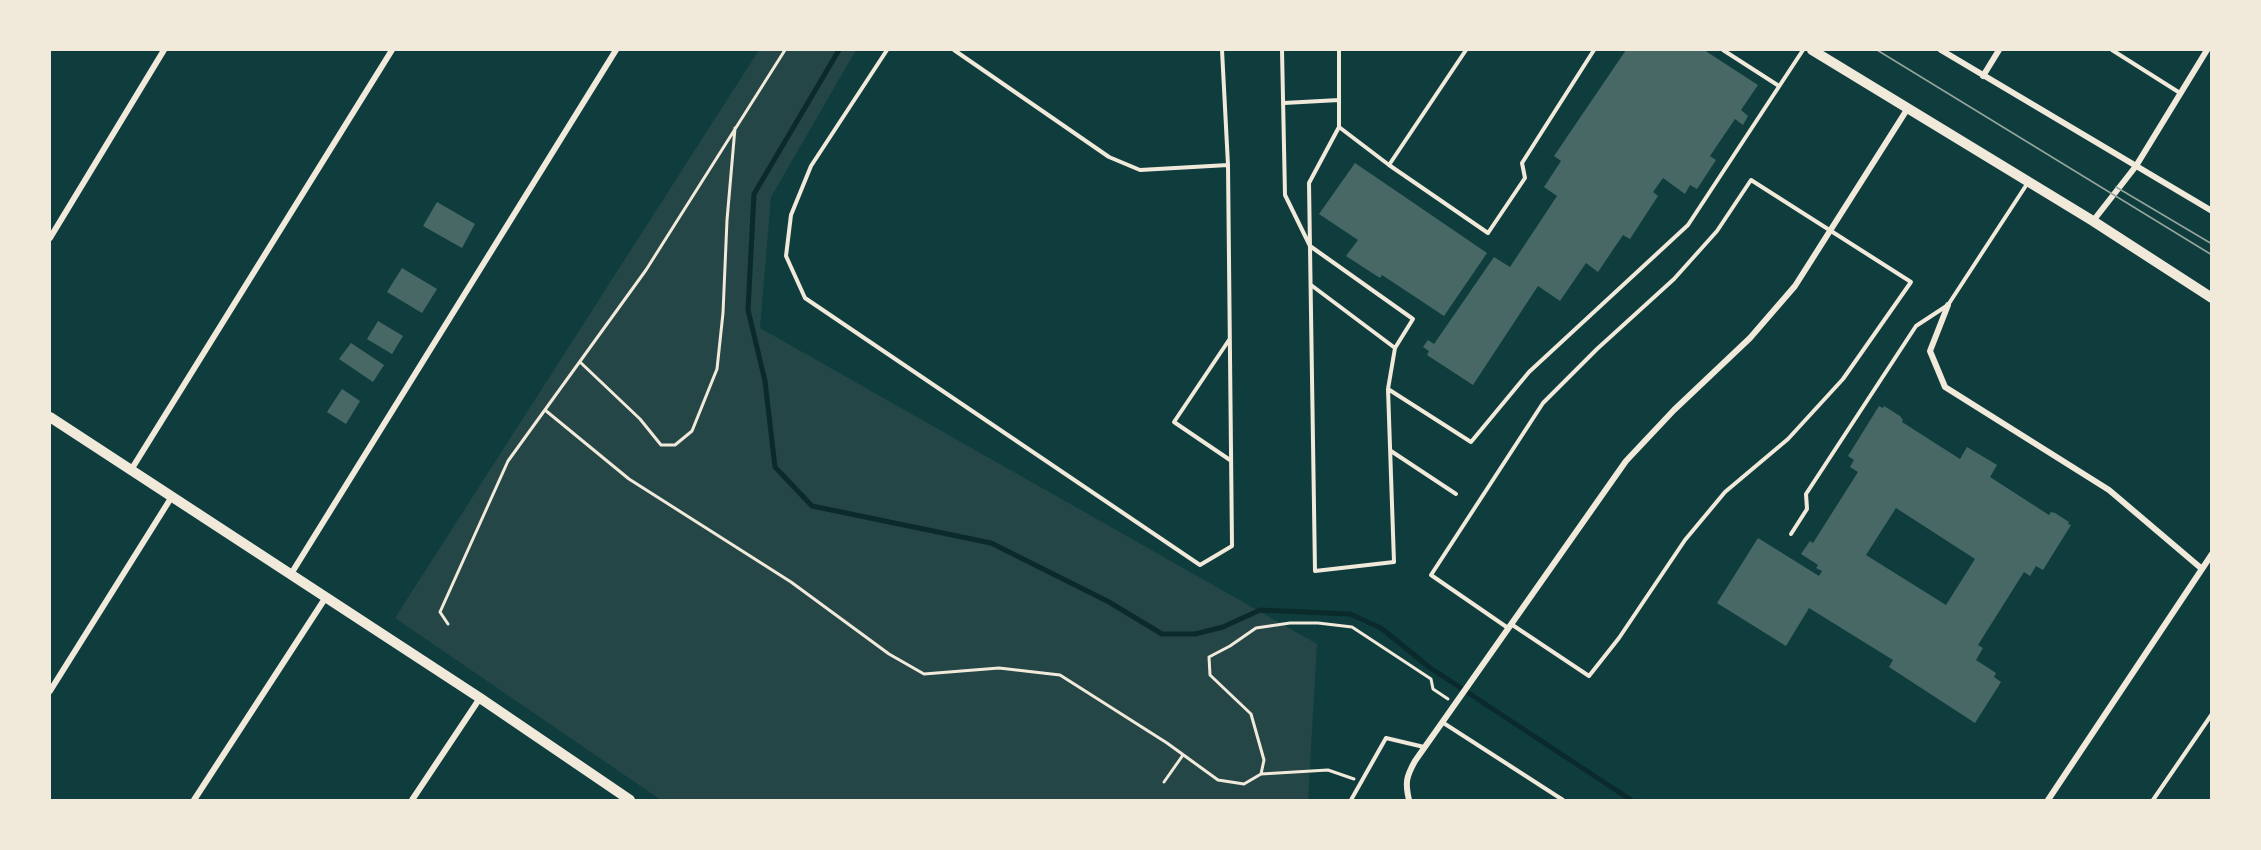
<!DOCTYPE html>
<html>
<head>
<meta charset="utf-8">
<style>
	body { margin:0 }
	#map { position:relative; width:2261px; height:850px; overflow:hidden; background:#0f3d3e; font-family:Arial,sans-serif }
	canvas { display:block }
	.frame { position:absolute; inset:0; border:51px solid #f1e9da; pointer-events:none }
</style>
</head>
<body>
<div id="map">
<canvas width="2261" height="850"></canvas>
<div class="frame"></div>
</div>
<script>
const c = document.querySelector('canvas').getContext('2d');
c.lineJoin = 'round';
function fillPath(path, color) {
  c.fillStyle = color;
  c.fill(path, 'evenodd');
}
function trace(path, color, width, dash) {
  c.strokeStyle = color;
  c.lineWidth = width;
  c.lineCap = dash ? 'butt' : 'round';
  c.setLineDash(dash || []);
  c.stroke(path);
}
const green = new Path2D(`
	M 759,50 L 856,50 L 771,197 L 760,328 L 1317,644 L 1308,800 L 661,800 L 395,618 Z`);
const stream = new Path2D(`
	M 839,50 L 754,194 L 748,310 L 765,381 L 775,467 L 812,506 L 991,543 L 1109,602 L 1162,634 L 1195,634 L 1223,627 L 1260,610 L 1350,614 L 1381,628 L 1429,667 L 1631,800`);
const building = new Path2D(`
	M 1626,50 L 1704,50 L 1758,85 L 1741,110 L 1748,116 L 1743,125 L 1735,119 L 1710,156 L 1716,160 L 1697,189 L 1690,185 L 1685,194 L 1663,178 L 1653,192 L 1658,196 L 1630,239 L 1623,235 L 1598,272 L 1586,263 L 1560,301 L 1538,286 L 1473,385 L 1427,355 L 1429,351 L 1423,347 L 1428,340 L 1434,344 L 1494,257 L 1510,267 L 1557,196 L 1544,187 L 1561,161 L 1554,156 Z
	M 1355,163 L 1487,253 L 1444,316 L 1382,275 L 1380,278 L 1346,256 L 1358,240 L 1319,214 Z
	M 437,202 L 475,224 L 462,248 L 423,226 Z
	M 402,268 L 437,289 L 422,313 L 387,292 Z
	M 378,321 L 403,336 L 392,354 L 367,339 Z
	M 351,343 L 384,365 L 373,382 L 339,359 Z
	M 342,389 L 360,401 L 346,424 L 327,412 Z
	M 1879,406 L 1883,408 L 1884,406 L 1900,416 L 1903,420 L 1902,422 L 1960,459 L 1967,447 L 1997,465 L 1990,477 L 2049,515 L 2051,512 L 2055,513 L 2069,522 L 2068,524 L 2071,525 L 2043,570 L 2036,566 L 2030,576 L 2024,572 L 1978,645 L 1983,648 L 1976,660 L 1996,673 L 1994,677 L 2001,682 L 1975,723 L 1889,667 L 1893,660 L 1809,608 L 1786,646 L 1717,603 L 1758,538 L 1819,576 L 1822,571 L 1816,568 L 1818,565 L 1801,554 L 1810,541 L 1813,543 L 1858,472 L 1850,467 L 1854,460 L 1848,456 ZM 1896,508 L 1975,559 L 1946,605 L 1866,555 Z`);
const path = new Path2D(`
	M 580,362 L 640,419 L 661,445 L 675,445 L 692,431 L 717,369 L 723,313 L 727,220 L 735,128
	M 545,410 L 629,479 L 791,582 L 889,654 L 924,674 L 999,668 L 1060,675 L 1167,743 L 1218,780 L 1244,784 L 1261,774 L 1264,760 L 1251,714 L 1210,675 L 1209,657 L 1230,646 L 1256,628 L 1290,623 L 1318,623 L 1352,627 L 1431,679 L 1433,689 L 1448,699
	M 448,624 L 440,612 L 508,461 L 646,270 L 785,50
	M 1261,774 L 1328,770 L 1354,779
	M 1164,782 L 1183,755`);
const service = new Path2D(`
	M 887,50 L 811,166 L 791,215 L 786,256 L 805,298 L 1200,565 L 1232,546 L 1228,165 L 1140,170 L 1109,157 L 954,50
	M 1222,50 L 1228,165
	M 1282,50 L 1285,195 L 1310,246 L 1413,319 L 1395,348 L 1311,285
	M 1339,50 L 1339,127 L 1309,183 L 1315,571 L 1394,562 L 1388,389 L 1471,442 L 1529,372 L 1688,225 L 1803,50
	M 1723,50 L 1779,86
	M 2112,50 L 2180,93
	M 1284,103 L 1339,100
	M 1339,127 L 1389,165 L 1466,50
	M 1389,165 L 1488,233 L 1525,178 L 1522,163 L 1594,50
	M 1229,340 L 1174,422 L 1230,460
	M 1388,389 L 1395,348
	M 1391,451 L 1456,494
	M 1791,534 L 1807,509 L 1806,494 L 1916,326 L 1948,305 L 2027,184
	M 1508,628 L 1431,575 L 1543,403 L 1597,349 L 1674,279 L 1717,231 L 1751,180 L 1911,282 L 1843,379 L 1788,439 L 1725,492 L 1685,540 L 1619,638 L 1589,676 L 1511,624
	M 1442,722 L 1563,800
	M 1351,800 L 1386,738 L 1424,747
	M 2153,800 L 2212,714`);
const minor = new Path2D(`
	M 1941,50 L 2212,211
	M 1983,76 L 1999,50
	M 2093,221 L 2136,166 L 2207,50
	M 50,238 L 164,50
	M 1948,305 L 1930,351 L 1945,387 L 2109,490 L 2202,569
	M 131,470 L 392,50
	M 291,574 L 616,50
	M 50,691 L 171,498
	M 194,800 L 326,597
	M 412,800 L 480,698
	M 1409,800 C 1405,783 1406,777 1415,761 L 1626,461 L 1674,410 L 1750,338 L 1795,286 L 1908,108
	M 2048,800 L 2212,554`);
const secondary = new Path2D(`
	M 1812,50 L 2093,221 L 2212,298
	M 50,417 L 480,698 L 630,800`);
const tram = new Path2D(`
	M 1877,50 L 2212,255
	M 2116,187 L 2212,244`);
fillPath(green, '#244646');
trace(stream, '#0a2a2b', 5);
fillPath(building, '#486865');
trace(path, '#f1e9da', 3);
trace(service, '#f1e9da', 4);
trace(minor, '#f1e9da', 6);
trace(secondary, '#f1e9da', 10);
trace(tram, '#97a49c', 1.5);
</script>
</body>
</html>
